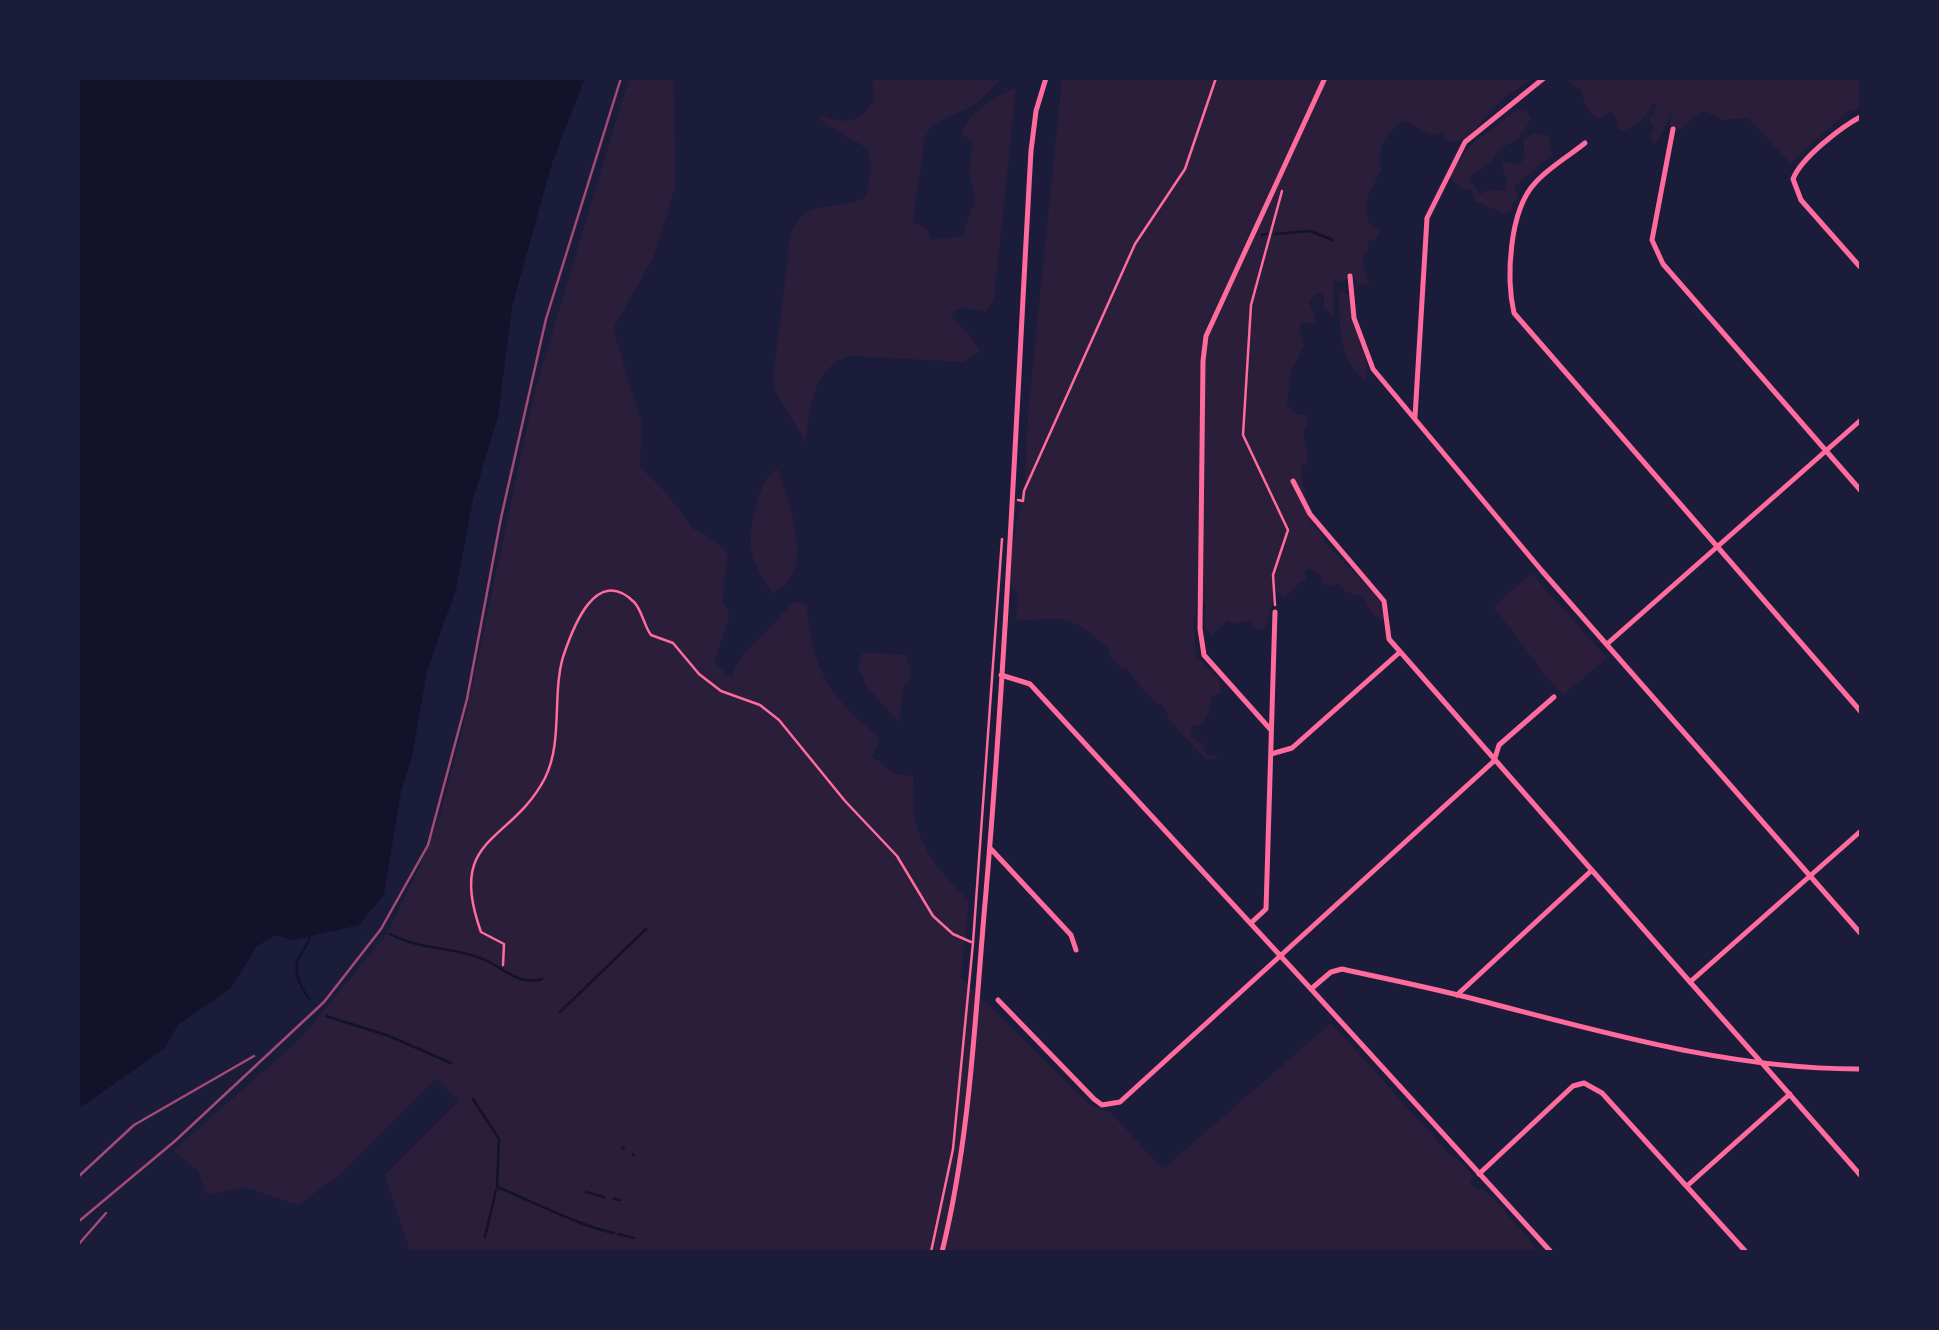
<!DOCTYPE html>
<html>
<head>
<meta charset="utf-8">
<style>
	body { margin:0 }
	#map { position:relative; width:1939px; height:1330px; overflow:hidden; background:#1b1b3a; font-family:Poppins,sans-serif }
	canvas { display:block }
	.frame { position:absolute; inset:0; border:80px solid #1b1b3a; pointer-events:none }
</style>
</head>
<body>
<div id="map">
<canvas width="1939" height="1330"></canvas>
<div class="frame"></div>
</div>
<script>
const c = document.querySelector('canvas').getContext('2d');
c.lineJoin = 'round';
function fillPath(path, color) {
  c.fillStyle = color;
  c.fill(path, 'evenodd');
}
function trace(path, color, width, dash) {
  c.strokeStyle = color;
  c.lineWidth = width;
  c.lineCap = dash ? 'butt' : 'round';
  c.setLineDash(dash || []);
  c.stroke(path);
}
const green = new Path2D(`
	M 629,78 L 674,78 L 675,188 L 654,256 L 614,327 L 615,336 L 642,424 L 640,467 L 669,496 L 692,528 L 719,544 L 728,554 L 722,601 L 730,615 L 714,661 L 731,679 C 738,656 749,648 766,632 C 776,622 783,611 795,602 L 807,604 C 811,671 831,697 880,738 L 872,756 L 895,774 L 913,776 C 914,791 912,809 916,824 C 923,854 948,880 969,901 L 961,978 L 1088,1103 L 1111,1113 L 1163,1169 L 1331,1023 L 1451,1156 L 1457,1158 L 1473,1176 L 1470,1184 L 1477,1190 L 1481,1188 C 1490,1193 1533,1243 1539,1252 L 410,1252 L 385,1175 L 459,1101 L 437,1078 L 340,1175 L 298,1205 L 245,1187 L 207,1195 L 198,1171 L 173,1151 L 299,1040 L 386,935 L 411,886 L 439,819 L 464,724 L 535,390 Z
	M 872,78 L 1003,78 L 975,105 L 931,125 L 925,138 L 913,221 L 927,229 L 932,240 L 962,236 L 975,201 L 969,170 L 973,141 L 961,135 C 969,111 993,99 1014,88 L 1016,90 L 994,299 L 985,312 L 963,307 L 950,314 L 981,350 L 963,362 L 850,356 C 811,368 810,408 806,443 L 776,392 L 773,377 L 790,239 C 802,194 836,214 866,197 C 882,134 858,151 818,118 L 822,115 C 843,126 862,121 874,100 Z
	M 1062,78 L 1540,78 L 1532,79 C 1518,89 1502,98 1491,110 C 1478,123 1459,159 1441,132 L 1435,136 C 1422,132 1415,124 1402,121 C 1388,130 1374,151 1382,167 L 1366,201 L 1368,222 L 1380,231 L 1378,237 L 1368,242 L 1368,252 L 1362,259 L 1369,282 L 1357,286 L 1354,275 L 1342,282 L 1334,280 L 1333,318 L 1324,307 L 1324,295 L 1317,293 L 1309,302 L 1316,320 L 1313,323 L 1301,322 L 1299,331 L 1304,345 L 1291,372 L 1287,405 L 1295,414 L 1305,415 L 1308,423 L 1303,435 L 1308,455 L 1306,464 L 1301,466 L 1301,472 L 1311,523 L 1320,531 L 1325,543 L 1382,601 L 1384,622 L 1371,613 L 1364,597 L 1346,592 L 1338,582 L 1332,586 L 1323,584 L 1320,575 L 1308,568 L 1304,572 L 1307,580 L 1300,582 L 1285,597 L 1282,597 L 1276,589 L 1266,627 L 1258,631 L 1252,625 L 1253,619 L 1234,624 L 1228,620 L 1212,635 L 1204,625 L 1206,602 L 1197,602 L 1194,621 L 1196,656 L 1220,681 L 1221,693 L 1212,697 L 1209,712 L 1201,724 L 1190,727 L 1193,737 L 1203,744 L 1206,754 L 1212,756 L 1217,753 L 1215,759 L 1206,760 L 1171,722 L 1163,707 L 1147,695 L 1128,670 L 1121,668 L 1110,656 L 1109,649 C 1068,614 1070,618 1016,621 L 1018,592 L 1011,588 L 1012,548 L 1025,477 L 1028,413 Z
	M 1565,78 L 1861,78 L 1861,107 L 1847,112 L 1790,163 L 1748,118 L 1722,120 L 1703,110 L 1680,129 L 1670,126 L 1672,112 L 1658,141 L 1653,144 L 1651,135 L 1655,128 L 1648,118 L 1654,116 L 1656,103 L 1652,104 C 1649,116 1632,131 1620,131 L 1616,126 L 1618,121 L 1611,112 L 1598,119 C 1588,112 1582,102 1582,91 Z
	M 1517,110 L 1525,111 L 1532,118 L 1518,139 L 1498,150 C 1493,166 1478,168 1469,179 L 1480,194 L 1493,189 L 1505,191 L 1507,183 L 1501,161 L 1520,164 L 1524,157 L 1524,139 L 1534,133 L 1549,136 L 1552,154 L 1514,187 L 1518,198 L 1511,205 L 1511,212 L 1502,213 L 1475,201 L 1471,190 L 1463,189 L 1451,180 L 1450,173 L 1472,144 Z
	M 1342,291 L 1351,296 C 1346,326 1374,351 1365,380 C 1337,359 1340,325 1339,293 Z
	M 778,469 C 787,494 804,545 794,571 C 790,582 781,588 772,594 C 766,583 757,571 753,558 C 746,537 757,479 778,469 Z
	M 1531,573 L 1607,658 L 1563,695 L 1544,674 L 1494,607 Z
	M 862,653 L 905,654 L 911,670 L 910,680 L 903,688 L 899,723 L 868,688 L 858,669 Z`);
const water = new Path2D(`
	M 78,78 L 585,78 L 552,163 L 512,307 L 498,417 L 473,499 L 456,589 L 427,671 L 412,757 L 401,791 L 384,895 L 359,925 L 293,940 L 276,935 L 257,946 L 231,988 L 178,1025 L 164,1049 L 78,1109 Z`);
const stream = new Path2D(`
	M 1275,234 L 1310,231 L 1333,240
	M 1262,235 L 1267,234
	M 390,934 C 420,951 460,946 491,963 C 509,973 521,985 542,979
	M 309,999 C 301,988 293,973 298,959 C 302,950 308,946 310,936
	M 560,1012 L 646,929
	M 326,1016 L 389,1036 L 451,1063
	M 473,1099 L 499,1139 L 497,1187 C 532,1201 579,1226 614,1233
	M 622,1148 L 624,1149
	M 633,1154 L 634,1155
	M 586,1192 L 604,1197
	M 614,1199 L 620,1200
	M 618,1234 L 634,1238
	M 485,1237 L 496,1190`);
const path = new Path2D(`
	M 1018,500 L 1023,501 L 1024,491 L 1135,244 L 1185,169 L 1216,78
	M 1275,605 L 1273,575 L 1288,530 L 1243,435 L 1251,305 L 1282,191
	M 503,965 L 504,944 L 481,932 C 446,835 511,844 545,778 C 563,742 552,695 563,657 C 573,627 596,565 634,602 C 642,610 644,626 651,635 L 673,643 L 699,674 L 721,691 L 760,705 L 779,720 L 845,801 L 897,856 L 933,916 L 953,934 L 971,942
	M 931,1252 L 953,1149 L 973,943 L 1002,539`);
const minor = new Path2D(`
	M 1862,116 C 1841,127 1801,158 1793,179 L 1801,200 L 1862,269
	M 1673,129 L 1652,240 L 1663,264 L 1862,492
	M 1585,143 C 1569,156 1548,168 1535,183 C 1509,211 1506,278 1514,313 L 1862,713
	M 1350,276 L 1354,318 L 1373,369 L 1542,571 L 1862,935
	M 1415,417 L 1427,218 L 1465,142 L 1544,78
	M 1293,481 L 1310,514 L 1384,601 L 1389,639 L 1690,982
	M 1607,644 L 1862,419
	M 1001,675 L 1030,684 L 1311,989
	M 1271,730 L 1204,655 L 1200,629 L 1203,361 L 1206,336 L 1325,78
	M 1271,754 L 1292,748 L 1400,652
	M 990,848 L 1071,935 L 1076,950
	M 1252,922 L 1266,909 L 1275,612
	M 1457,995 L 1591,871
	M 998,1000 L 1094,1099 L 1102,1105 L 1120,1102 L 1494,761 L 1499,745 L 1554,697
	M 1762,1063 L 1862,1177
	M 1479,1174 L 1573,1086 L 1584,1083 L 1602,1093 L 1746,1252
	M 1688,1185 L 1790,1094
	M 942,1252 C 971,1134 975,1013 986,892 C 1007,645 1017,398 1031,151 L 1036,111 L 1046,78`);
const tertiary = new Path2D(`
	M 1760,1061 L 1690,982 L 1862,830
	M 1551,1252 L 1311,989 L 1331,972 L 1342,969 C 1382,978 1422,986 1462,996 C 1593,1029 1725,1070 1862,1069`);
const rail = new Path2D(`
	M 78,1177 L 134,1125 L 254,1056
	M 78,1222 L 175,1141 L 324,1002 L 381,929 L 428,845 L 467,699 L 501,518 L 546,319 L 621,78
	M 78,1245 L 106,1213`);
fillPath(green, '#2a1e3b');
fillPath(water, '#12122b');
trace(stream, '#12122b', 2.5);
trace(path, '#ff6b9d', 2.5);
trace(minor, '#ff6b9d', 5);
trace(tertiary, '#ff6b9d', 5);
trace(rail, '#a44b75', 2.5);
</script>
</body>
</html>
